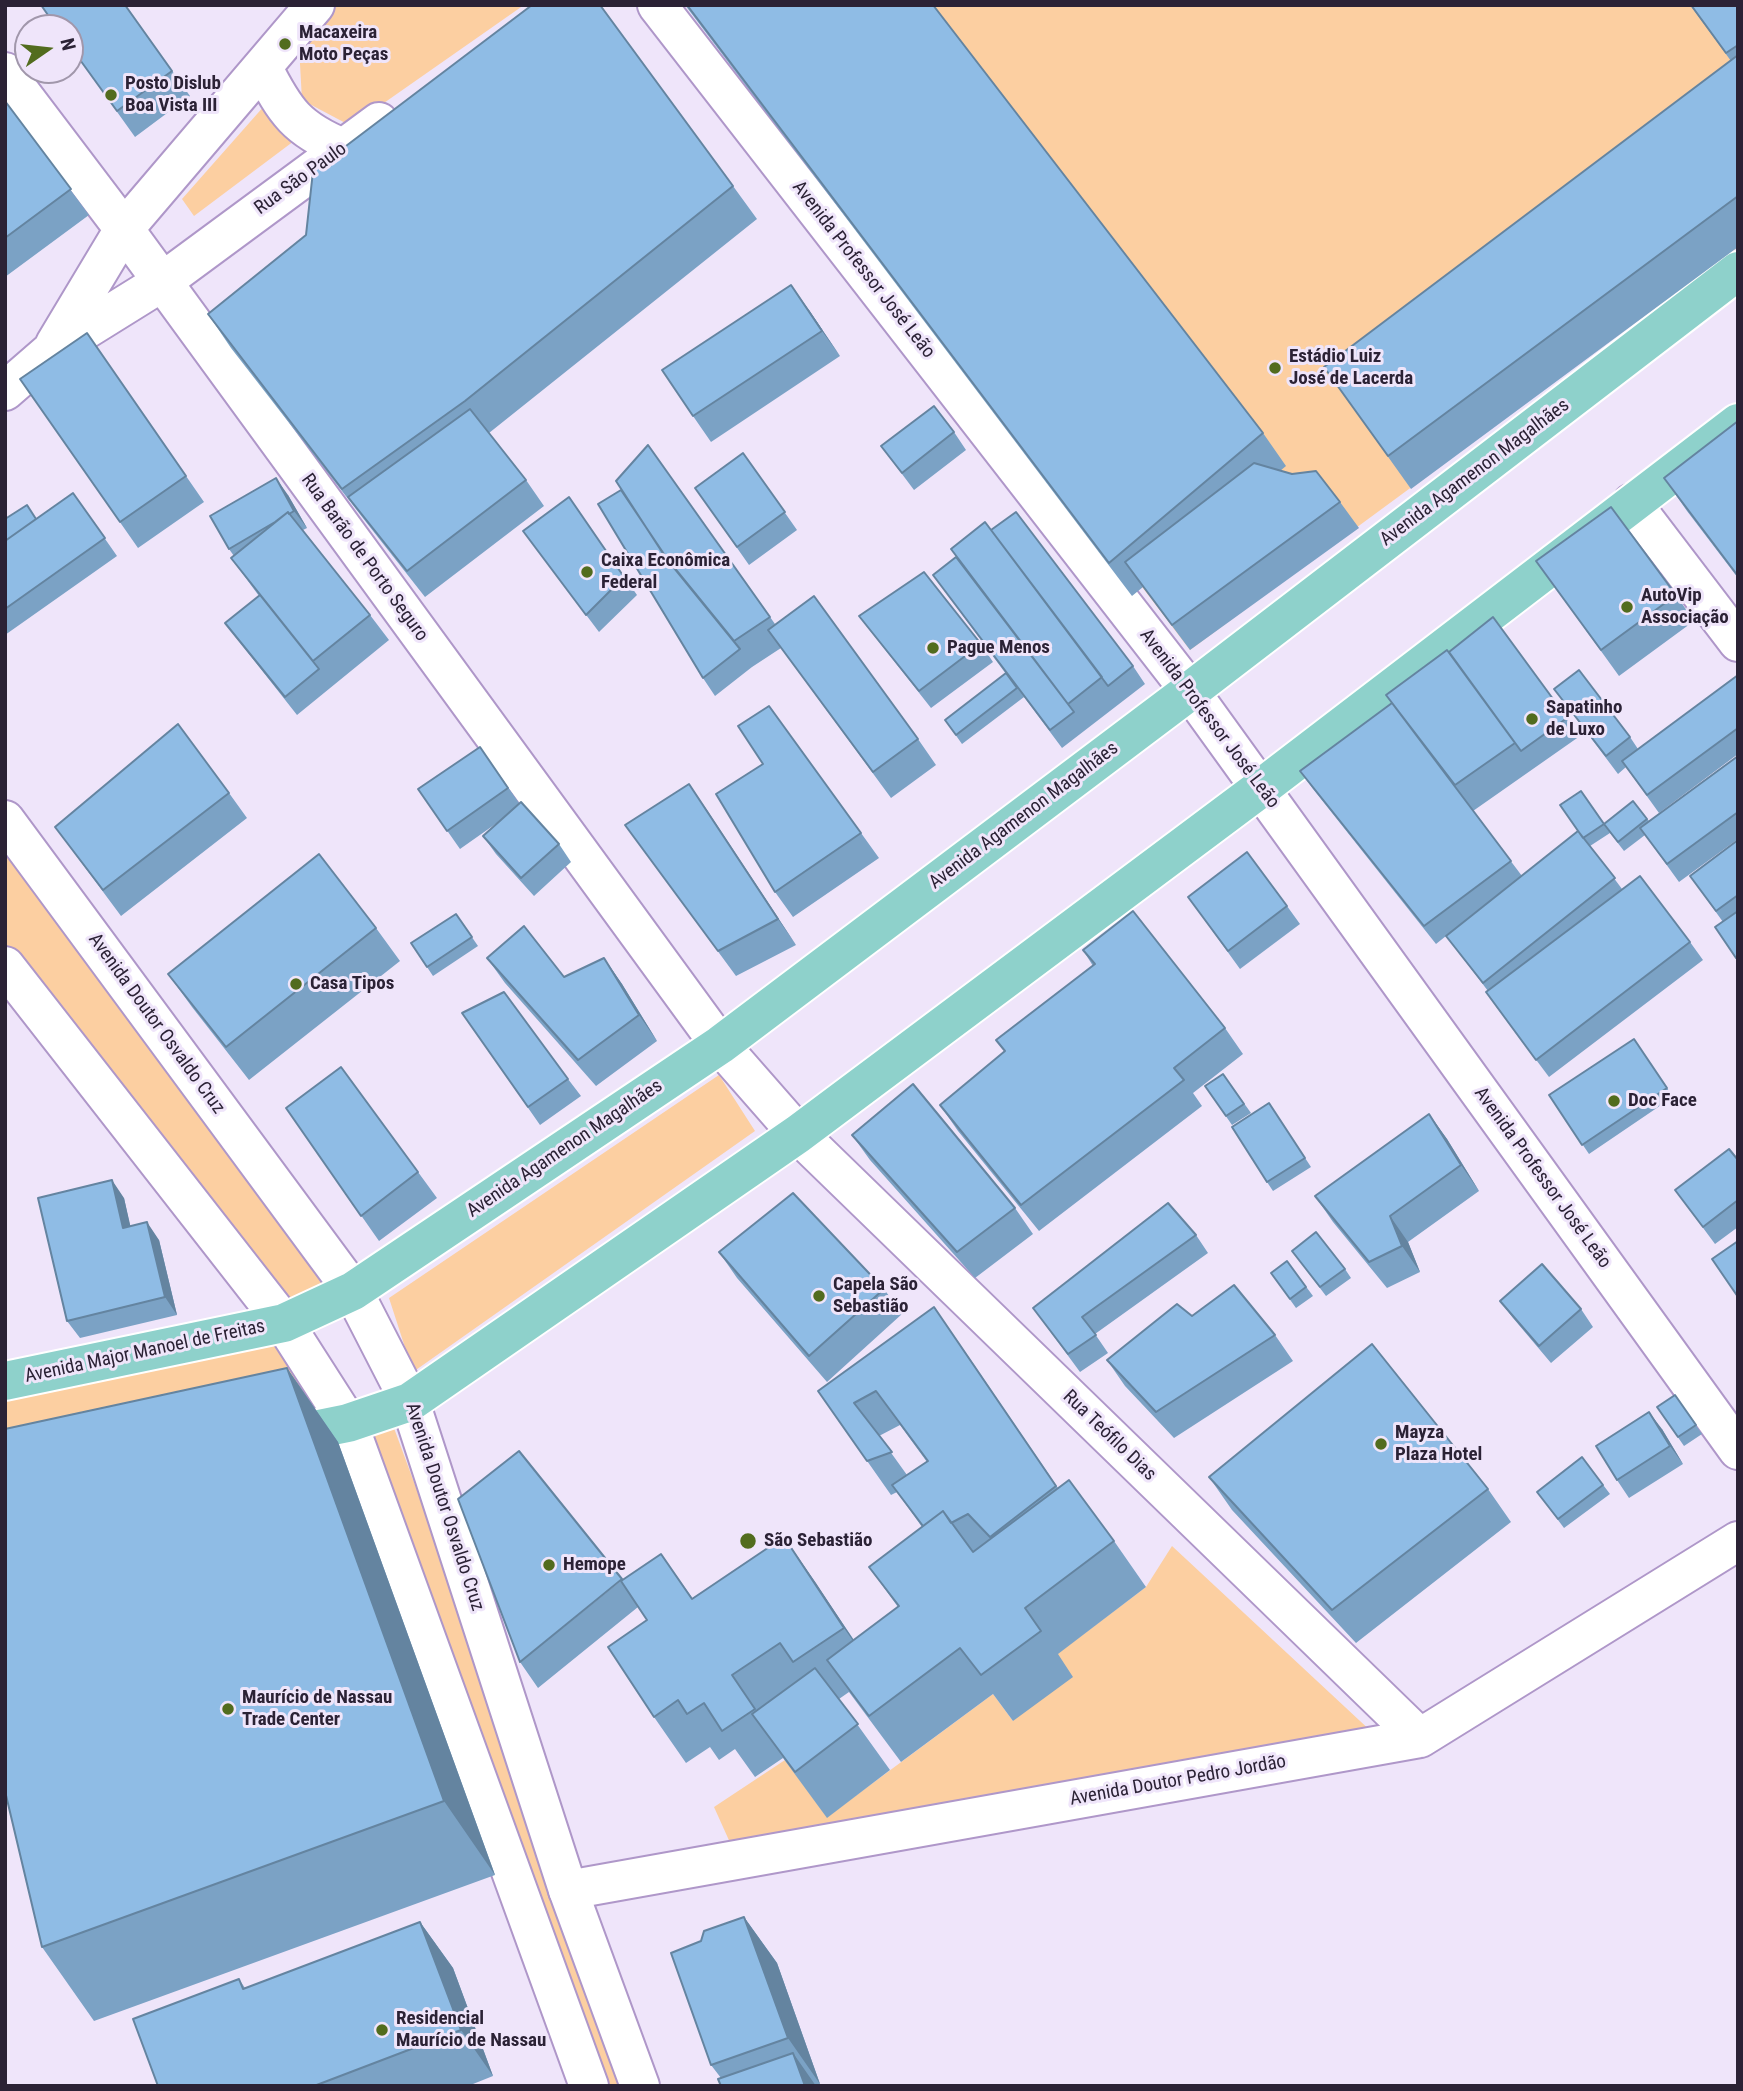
<!DOCTYPE html>
<html>
<head>
<meta charset="utf-8">
<style>
	body { margin:0 }
	#map { position:relative; width:1743px; height:2091px; overflow:hidden; background:#efe5fa; font-family:"Roboto Condensed",sans-serif }
	canvas { display:block }
	.frame { position:absolute; inset:0; border:7px solid #2b2235; pointer-events:none }
	.north { position:absolute; left:14px; top:14px; width:70px; height:70px; box-sizing:border-box; background:#efe5fa; border:2px solid #a197ab; border-radius:50%; rotate:76deg; font-size:19px; font-weight:700; line-height:28px; text-align:center; color:#2b2235 }
	.north::after { content:''; display:block; margin:auto; width:24px; height:32px; background:#526c1e; clip-path:polygon(50% 0,100% 100%,50% 72%,0 100%) }
</style>
</head>
<body>
<div id="map">
<canvas width="1743" height="2091"></canvas>
<div class="frame"></div>
<div class="north">N</div>
</div>
<script>
const c = document.querySelector('canvas').getContext('2d');
c.lineJoin = 'round';
function fillPath(path, color) {
  c.fillStyle = color;
  c.fill(path, 'evenodd');
}
function trace(path, color, width, dash) {
  c.strokeStyle = color;
  c.lineWidth = width;
  c.lineCap = dash ? 'butt' : 'round';
  c.setLineDash(dash || []);
  c.stroke(path);
}
function write(font, color, halo, rows, align = 'center') {
  c.font = font + ' "Roboto Condensed",sans-serif';
  c.lineWidth = 6;
  c.setLineDash([]);
  c.textBaseline = 'middle';
  c.strokeStyle = halo;
  c.fillStyle = color;
  for (const [text, x, y, turn = 0] of rows) {
    c.save();
    c.translate(x, y);
    c.rotate((+turn || 0) * Math.PI / 180);
    c.textAlign = isNaN(turn) ? turn : align;
    if (halo) c.strokeText(text, 0, 0);
    c.fillText(text, 0, 0);
    c.restore();
  }
}
const green = new Path2D(`
	M 338,5 L 524,5 L 351,126 L 302,100 L 299,46 Z
	M 699,5 L 1738,5 L 1738,247 L 1190,650 Z
	M 265,105 L 294,141 L 194,216 L 182,199 Z
	M 5,851 L 336,1288 L 287,1306 L 5,945 Z
	M 719,1075 L 755,1131 L 413,1372 L 389,1298 Z
	M 281,1344 L 324,1403 L 5,1466 L 5,1401 Z
	M 391,1420 L 637,2086 L 597,2086 L 359,1425 Z
	M 1172,1546 L 1374,1734 L 732,1847 L 714,1807 L 785,1760 L 827,1817 L 993,1694 L 1013,1721 L 1057,1654 L 1146,1587 Z`);
const minor = new Path2D(`
	M 798,1134 L 1420,1738
	M 568,1890 L 1420,1738 L 1738,1541`);
const tertiary = new Path2D(`
	M 657,5 L 1190,691 L 1738,1450
	M 263,68 C 285,112 297,129 343,148
	M 5,72 L 124,229 L 720,1045 L 798,1134
	M 55,344 L 124,229 L 315,5
	M 5,391 L 51,351 L 162,282 L 379,122
	M 1632,503 L 1738,642
	M 5,820 L 353,1291 L 410,1402 L 568,1890 L 640,2086
	M 5,966 L 284,1323 L 348,1423 L 589,2086`);
const primary = new Path2D(`
	M 5,1381 L 284,1323 L 353,1291 L 720,1045 L 1190,691 L 1738,271
	M 279,1437 L 348,1423 L 410,1402 L 798,1134 L 1261,788 L 1738,423`);
const wall = new Path2D(`
	M 125,5 L 190,96 L 135,137 L 70,46 Z
	M 685,5 L 933,5 L 1263,433 L 1286,466 L 1280,471 L 1340,502 L 1359,528 L 1190,650 L 1143,587 L 1132,596 Z
	M 1690,5 L 1738,5 L 1738,247 L 1411,489 L 1324,367 L 1731,61 Z
	M 5,101 L 89,215 L 5,277 Z
	M 733,186 L 757,219 L 489,433 L 526,480 L 544,506 L 425,597 L 366,522 L 231,348 L 208,314 Z
	M 809,310 L 840,356 L 711,442 L 693,416 Z
	M 87,333 L 204,502 L 138,548 L 20,379 Z
	M 1738,421 L 1738,578 L 1687,511 L 1664,478 Z
	M 954,432 L 966,450 L 914,490 L 881,446 Z
	M 648,445 L 775,624 L 918,739 L 936,765 L 891,798 L 781,648 L 752,667 L 715,696 L 703,678 L 621,490 Z
	M 743,453 L 797,530 L 749,565 L 695,488 Z
	M 73,493 L 117,556 L 5,635 L 5,519 L 36,519 Z
	M 288,495 L 307,528 L 303,530 L 370,615 L 389,640 L 297,715 L 238,640 L 225,623 L 259,596 L 231,558 L 234,556 L 229,549 Z
	M 569,497 L 637,595 L 599,632 L 523,531 Z
	M 991,530 L 1133,666 L 1145,684 L 1062,748 L 1021,693 L 1024,697 L 962,744 L 945,720 L 1006,674 L 933,575 Z
	M 1536,561 L 1676,595 L 1694,621 L 1619,676 Z
	M 859,616 L 981,644 L 993,662 L 931,708 L 872,633 Z
	M 1448,652 L 1567,718 L 1580,736 L 1473,811 L 1522,876 L 1604,824 L 1633,801 L 1649,821 L 1738,756 L 1738,839 L 1679,882 L 1645,835 L 1624,851 L 1610,833 L 1590,846 L 1622,889 L 1690,942 L 1703,960 L 1549,1077 L 1498,1009 L 1486,992 L 1488,991 L 1446,936 L 1436,944 L 1313,789 L 1300,771 L 1392,703 Z
	M 1738,675 L 1738,754 L 1659,813 L 1626,767 L 1618,774 L 1554,689 L 1630,737 L 1638,749 Z
	M 480,747 L 519,803 L 559,844 L 571,862 L 534,896 L 496,854 L 483,836 L 504,818 L 460,849 L 418,789 Z
	M 689,784 L 796,945 L 736,976 L 625,825 Z
	M 229,793 L 247,818 L 121,916 L 55,827 Z
	M 861,833 L 879,858 L 793,917 L 775,892 Z
	M 1738,840 L 1738,960 L 1723,922 L 1690,876 Z
	M 1188,897 L 1287,906 L 1300,924 L 1240,969 Z
	M 456,914 L 478,946 L 433,976 L 411,943 Z
	M 376,928 L 400,961 L 249,1080 L 192,1007 L 168,974 Z
	M 1083,950 L 1225,1028 L 1243,1054 L 1193,1093 L 1202,1106 L 1039,1231 L 958,1131 L 940,1105 L 1005,1052 L 1093,966 Z
	M 487,958 L 564,977 L 604,958 L 622,984 L 657,1041 L 596,1086 L 505,983 Z
	M 462,1013 L 568,1079 L 581,1096 L 540,1125 Z
	M 1634,1039 L 1673,1097 L 1589,1154 L 1549,1095 Z
	M 1223,1074 L 1251,1113 L 1232,1125 L 1205,1086 Z
	M 1269,1103 L 1311,1167 L 1273,1191 L 1267,1182 Z
	M 286,1108 L 418,1172 L 437,1198 L 379,1241 Z
	M 1429,1114 L 1447,1139 L 1479,1191 L 1408,1242 L 1420,1272 L 1387,1288 L 1333,1222 L 1315,1196 Z
	M 852,1135 L 1015,1208 L 1033,1234 L 975,1278 L 870,1160 Z
	M 1738,1160 L 1738,1227 L 1715,1244 L 1675,1190 Z
	M 124,1198 L 130,1226 L 159,1240 L 177,1315 L 80,1338 L 67,1321 Z
	M 1196,1235 L 1208,1253 L 1095,1334 L 1108,1353 L 1080,1372 L 1033,1308 Z
	M 1292,1251 L 1345,1269 L 1351,1278 L 1326,1296 Z
	M 719,1252 L 884,1289 L 902,1314 L 827,1382 L 737,1278 Z
	M 1287,1261 L 1313,1296 L 1296,1308 L 1271,1273 Z
	M 1500,1301 L 1581,1309 L 1593,1327 L 1551,1363 L 1513,1318 Z
	M 1192,1316 L 1275,1335 L 1293,1361 L 1174,1438 L 1125,1386 L 1107,1360 Z
	M 957,1340 L 1058,1488 L 1114,1541 L 1146,1587 L 1058,1654 L 1073,1677 L 1013,1721 L 993,1694 L 901,1762 L 849,1692 L 839,1699 L 890,1770 L 827,1818 L 783,1758 L 755,1777 L 735,1749 L 719,1760 L 710,1747 L 686,1763 L 654,1717 L 647,1620 L 638,1607 L 538,1688 L 520,1662 L 622,1580 L 661,1554 L 693,1599 L 784,1537 L 854,1640 L 898,1607 L 869,1567 L 922,1527 L 897,1492 L 891,1495 L 818,1391 ZM 900,1425 L 927,1462 L 907,1475 L 879,1436 Z
	M 287,1368 L 338,1442 L 495,1875 L 94,2021 L 42,1947 Z
	M 1675,1395 L 1702,1434 L 1684,1446 L 1657,1407 Z
	M 1662,1429 L 1683,1464 L 1629,1498 L 1617,1480 Z
	M 1582,1457 L 1610,1494 L 1564,1528 L 1537,1492 Z
	M 1209,1477 L 1488,1489 L 1511,1522 L 1356,1643 L 1232,1510 Z
	M 744,1917 L 777,1963 L 820,2084 L 816,2086 L 721,2078 L 711,2065 L 701,1941 Z
	M 420,1922 L 453,1968 L 493,2076 L 468,2086 L 158,2086 L 239,1979 L 245,1988 Z`);
const shadedWall = new Path2D(`
	M 791,285 L 809,310 L 840,356 L 822,331 Z
	M 276,478 L 288,495 L 307,528 L 294,511 Z
	M 689,784 L 707,810 L 796,945 L 778,919 Z
	M 604,958 L 622,984 L 657,1041 L 639,1015 Z
	M 1429,1114 L 1447,1139 L 1479,1191 L 1461,1165 Z
	M 112,1180 L 124,1198 L 135,1246 L 123,1228 Z
	M 1390,1216 L 1408,1242 L 1420,1272 L 1402,1246 Z
	M 147,1222 L 159,1240 L 177,1315 L 165,1297 Z
	M 287,1368 L 338,1442 L 495,1875 L 444,1801 Z
	M 1649,1412 L 1662,1429 L 1683,1464 L 1670,1446 Z
	M 784,1537 L 816,1583 L 876,1674 L 844,1628 Z
	M 744,1917 L 777,1963 L 820,2084 L 788,2038 Z
	M 420,1922 L 453,1968 L 493,2076 L 461,2030 Z
	M 793,2053 L 816,2086 L 805,2086 Z`);
const building = new Path2D(`
	M 41,5 L 125,5 L 172,71 L 117,111 L 70,46 L 70,28 L 57,28 Z
	M 532,5 L 600,5 L 733,186 L 465,401 L 342,489 L 208,314 L 306,235 L 313,171 Z
	M 687,5 L 933,5 L 1263,433 L 1109,563 Z
	M 1691,5 L 1738,5 L 1738,45 L 1726,53 Z
	M 1738,55 L 1738,196 L 1388,456 L 1324,367 Z
	M 5,101 L 71,189 L 5,238 Z
	M 791,285 L 822,331 L 693,416 L 662,370 Z
	M 87,333 L 186,476 L 120,522 L 20,379 Z
	M 934,406 L 954,432 L 902,473 L 881,446 Z
	M 470,409 L 526,480 L 407,571 L 348,497 Z
	M 1738,421 L 1738,576 L 1664,478 Z
	M 648,445 L 770,617 L 734,641 L 664,555 L 616,481 Z
	M 743,453 L 785,512 L 737,547 L 695,488 Z
	M 1254,463 L 1292,474 L 1316,471 L 1340,502 L 1172,625 L 1125,562 Z
	M 276,478 L 294,511 L 289,514 L 288,512 L 275,522 L 229,549 L 210,516 Z
	M 621,490 L 670,563 L 740,649 L 703,678 L 598,504 Z
	M 73,493 L 105,538 L 5,609 L 5,541 Z
	M 569,497 L 624,577 L 586,615 L 523,531 Z
	M 27,505 L 36,519 L 5,541 L 5,519 Z
	M 1611,507 L 1676,595 L 1601,650 L 1536,561 Z
	M 288,512 L 370,615 L 313,661 L 231,558 Z
	M 1016,512 L 1133,666 L 1108,686 L 991,530 Z
	M 985,522 L 1102,677 L 1068,704 L 951,549 Z
	M 956,557 L 1074,712 L 1050,730 L 933,575 Z
	M 924,572 L 981,644 L 919,691 L 859,616 Z
	M 260,595 L 319,669 L 285,697 L 225,623 Z
	M 814,596 L 918,739 L 873,772 L 768,630 Z
	M 1493,617 L 1567,718 L 1521,751 L 1449,652 Z
	M 1447,650 L 1515,743 L 1455,785 L 1386,695 Z
	M 1579,670 L 1630,737 L 1606,756 L 1554,689 Z
	M 1006,673 L 1017,688 L 956,735 L 945,720 Z
	M 1738,675 L 1738,728 L 1647,795 L 1622,761 Z
	M 1392,703 L 1511,861 L 1424,926 L 1300,771 Z
	M 769,706 L 861,833 L 775,892 L 716,794 L 763,764 L 738,726 Z
	M 178,724 L 229,793 L 103,890 L 55,827 Z
	M 480,747 L 508,788 L 447,831 L 418,789 Z
	M 1738,756 L 1738,812 L 1667,864 L 1640,828 Z
	M 689,784 L 778,919 L 718,951 L 625,825 Z
	M 1581,791 L 1604,824 L 1633,801 L 1647,819 L 1618,842 L 1604,824 L 1583,838 L 1560,805 Z
	M 521,802 L 559,844 L 521,878 L 483,836 Z
	M 1578,831 L 1615,878 L 1483,983 L 1446,936 Z
	M 1738,840 L 1738,895 L 1716,911 L 1690,876 Z
	M 1247,852 L 1287,906 L 1228,951 L 1188,897 Z
	M 319,854 L 376,928 L 226,1047 L 168,974 Z
	M 1640,876 L 1690,942 L 1536,1060 L 1486,992 Z
	M 1133,911 L 1225,1028 L 1174,1068 L 1184,1080 L 1021,1205 L 940,1105 L 1005,1051 L 996,1040 L 1095,964 L 1083,950 Z
	M 1738,911 L 1738,956 L 1736,958 L 1715,927 Z
	M 456,914 L 472,937 L 427,967 L 411,943 Z
	M 524,926 L 564,977 L 604,958 L 639,1015 L 578,1060 L 487,958 Z
	M 504,992 L 568,1079 L 528,1107 L 462,1013 Z
	M 1634,1039 L 1667,1088 L 1582,1145 L 1549,1095 Z
	M 341,1067 L 418,1172 L 361,1216 L 286,1108 Z
	M 1223,1074 L 1244,1104 L 1226,1116 L 1205,1086 Z
	M 913,1084 L 1015,1208 L 957,1252 L 852,1135 Z
	M 1269,1103 L 1305,1158 L 1267,1182 L 1232,1127 Z
	M 1429,1114 L 1461,1165 L 1390,1216 L 1402,1246 L 1369,1262 L 1315,1196 Z
	M 1729,1149 L 1738,1160 L 1738,1200 L 1703,1227 L 1675,1190 Z
	M 112,1180 L 123,1228 L 147,1222 L 165,1297 L 67,1321 L 38,1198 Z
	M 793,1193 L 884,1289 L 809,1356 L 719,1252 Z
	M 1168,1203 L 1196,1235 L 1082,1317 L 1096,1335 L 1068,1354 L 1033,1308 Z
	M 1316,1232 L 1345,1269 L 1320,1287 L 1292,1251 Z
	M 1738,1241 L 1738,1297 L 1712,1259 Z
	M 1287,1261 L 1306,1287 L 1290,1299 L 1271,1273 Z
	M 1542,1264 L 1581,1309 L 1539,1346 L 1500,1301 Z
	M 1234,1285 L 1275,1335 L 1156,1412 L 1107,1360 L 1177,1304 L 1192,1316 Z
	M 934,1307 L 1056,1486 L 990,1537 L 968,1514 L 951,1523 L 943,1511 L 923,1526 L 892,1485 L 928,1461 L 876,1391 L 854,1403 L 892,1452 L 867,1461 L 818,1391 Z
	M 1372,1344 L 1488,1489 L 1332,1610 L 1209,1477 Z
	M 287,1368 L 444,1801 L 42,1947 L 5,1791 L 5,1429 Z
	M 1675,1395 L 1696,1425 L 1678,1437 L 1657,1407 Z
	M 1649,1412 L 1670,1446 L 1617,1480 L 1596,1446 Z
	M 519,1451 L 622,1579 L 520,1662 L 458,1499 Z
	M 1582,1457 L 1603,1485 L 1558,1519 L 1537,1492 Z
	M 1069,1480 L 1114,1541 L 1025,1608 L 1041,1631 L 981,1675 L 960,1648 L 869,1716 L 827,1660 L 899,1606 L 869,1567 L 943,1511 L 973,1552 Z
	M 784,1537 L 844,1628 L 793,1662 L 780,1643 L 732,1675 L 755,1709 L 722,1731 L 704,1703 L 687,1714 L 678,1700 L 654,1717 L 608,1647 L 647,1620 L 621,1581 L 661,1554 L 692,1599 Z
	M 815,1668 L 858,1724 L 795,1772 L 752,1714 Z
	M 744,1917 L 788,2038 L 711,2065 L 671,1953 L 701,1941 L 704,1931 Z
	M 420,1922 L 461,2030 L 314,2086 L 158,2086 L 133,2019 L 239,1979 L 243,1989 Z
	M 793,2053 L 805,2086 L 721,2086 L 718,2079 Z`);
const markers = [
	[285,44,7,"#526c1e"],
	[111,95,7,"#526c1e"],
	[1275,368,7,"#526c1e"],
	[587,572,7,"#526c1e"],
	[1627,607,7,"#526c1e"],
	[933,648,7,"#526c1e"],
	[1532,719,7,"#526c1e"],
	[296,984,7,"#526c1e"],
	[1614,1101,7,"#526c1e"],
	[819,1296,7,"#526c1e"],
	[1381,1444,7,"#526c1e"],
	[748,1541,9,"#526c1e"],
	[549,1565,7,"#526c1e"],
	[228,1709,7,"#526c1e"],
	[382,2030,7,"#526c1e"]
];
const poiNames = [
	["Macaxeira",299,33],
	["Moto Peças",299,55],
	["Posto Dislub",125,84],
	["Boa Vista III",125,106],
	["Estádio Luiz",1289,357],
	["José de Lacerda",1289,379],
	["Caixa Econômica",601,561],
	["Federal",601,583],
	["AutoVip",1641,596],
	["Associação",1641,618],
	["Pague Menos",947,648],
	["Sapatinho",1546,708],
	["de Luxo",1546,730],
	["Casa Tipos",310,984],
	["Doc Face",1628,1101],
	["Capela São",833,1285],
	["Sebastião",833,1307],
	["Mayza",1395,1433],
	["Plaza Hotel",1395,1455],
	["São Sebastião",764,1541],
	["Hemope",563,1565],
	["Maurício de Nassau",242,1698],
	["Trade Center",242,1720],
	["Residencial",396,2019],
	["Maurício de Nassau",396,2041]
];
const streetNames = [
	["Rua São Paulo",301,179,-36],
	["Avenida Professor José Leão",863,270,52],
	["Avenida Agamenon Magalhães",1475,473,-37],
	["Rua Barão de Porto Seguro",364,558,54],
	["Avenida Professor José Leão",1209,719,53],
	["Avenida Agamenon Magalhães",1024,816,-37],
	["Avenida Doutor Osvaldo Cruz",156,1024,54],
	["Avenida Agamenon Magalhães",565,1149,-34],
	["Avenida Professor José Leão",1542,1178,54],
	["Avenida Major Manoel de Freitas",145,1352,-12],
	["Rua Teófilo Dias",1109,1436,44],
	["Avenida Doutor Osvaldo Cruz",444,1507,72],
	["Avenida Doutor Pedro Jordão",1178,1781,-10]
];
fillPath(green, '#fccfa1');
trace(minor, '#af97c9', 42);
trace(tertiary, '#af97c9', 42);
trace(primary, '#fff', 42);
trace(minor, '#fff', 38);
trace(tertiary, '#fff', 38);
trace(primary, '#8ed1cb', 38);
fillPath(wall, '#7ba2c5');
fillPath(shadedWall, '#6484a0');
fillPath(building, '#8fbce5');
trace(building, '#6484a0', 2);
for (const [x, y, r, color] of markers) {
  const dot = new Path2D();
  dot.arc(x, y, r, 0, 2 * Math.PI);
  c.fillStyle = color;
  c.fill(dot);
  trace(dot, '#efe5fa', 2.5);
}
write('bold 19px', '#2b2235', '#efe5fa', poiNames, 'left');
write('19px', '#2b2235', '#efe5fa', streetNames);
</script>
</body>
</html>
